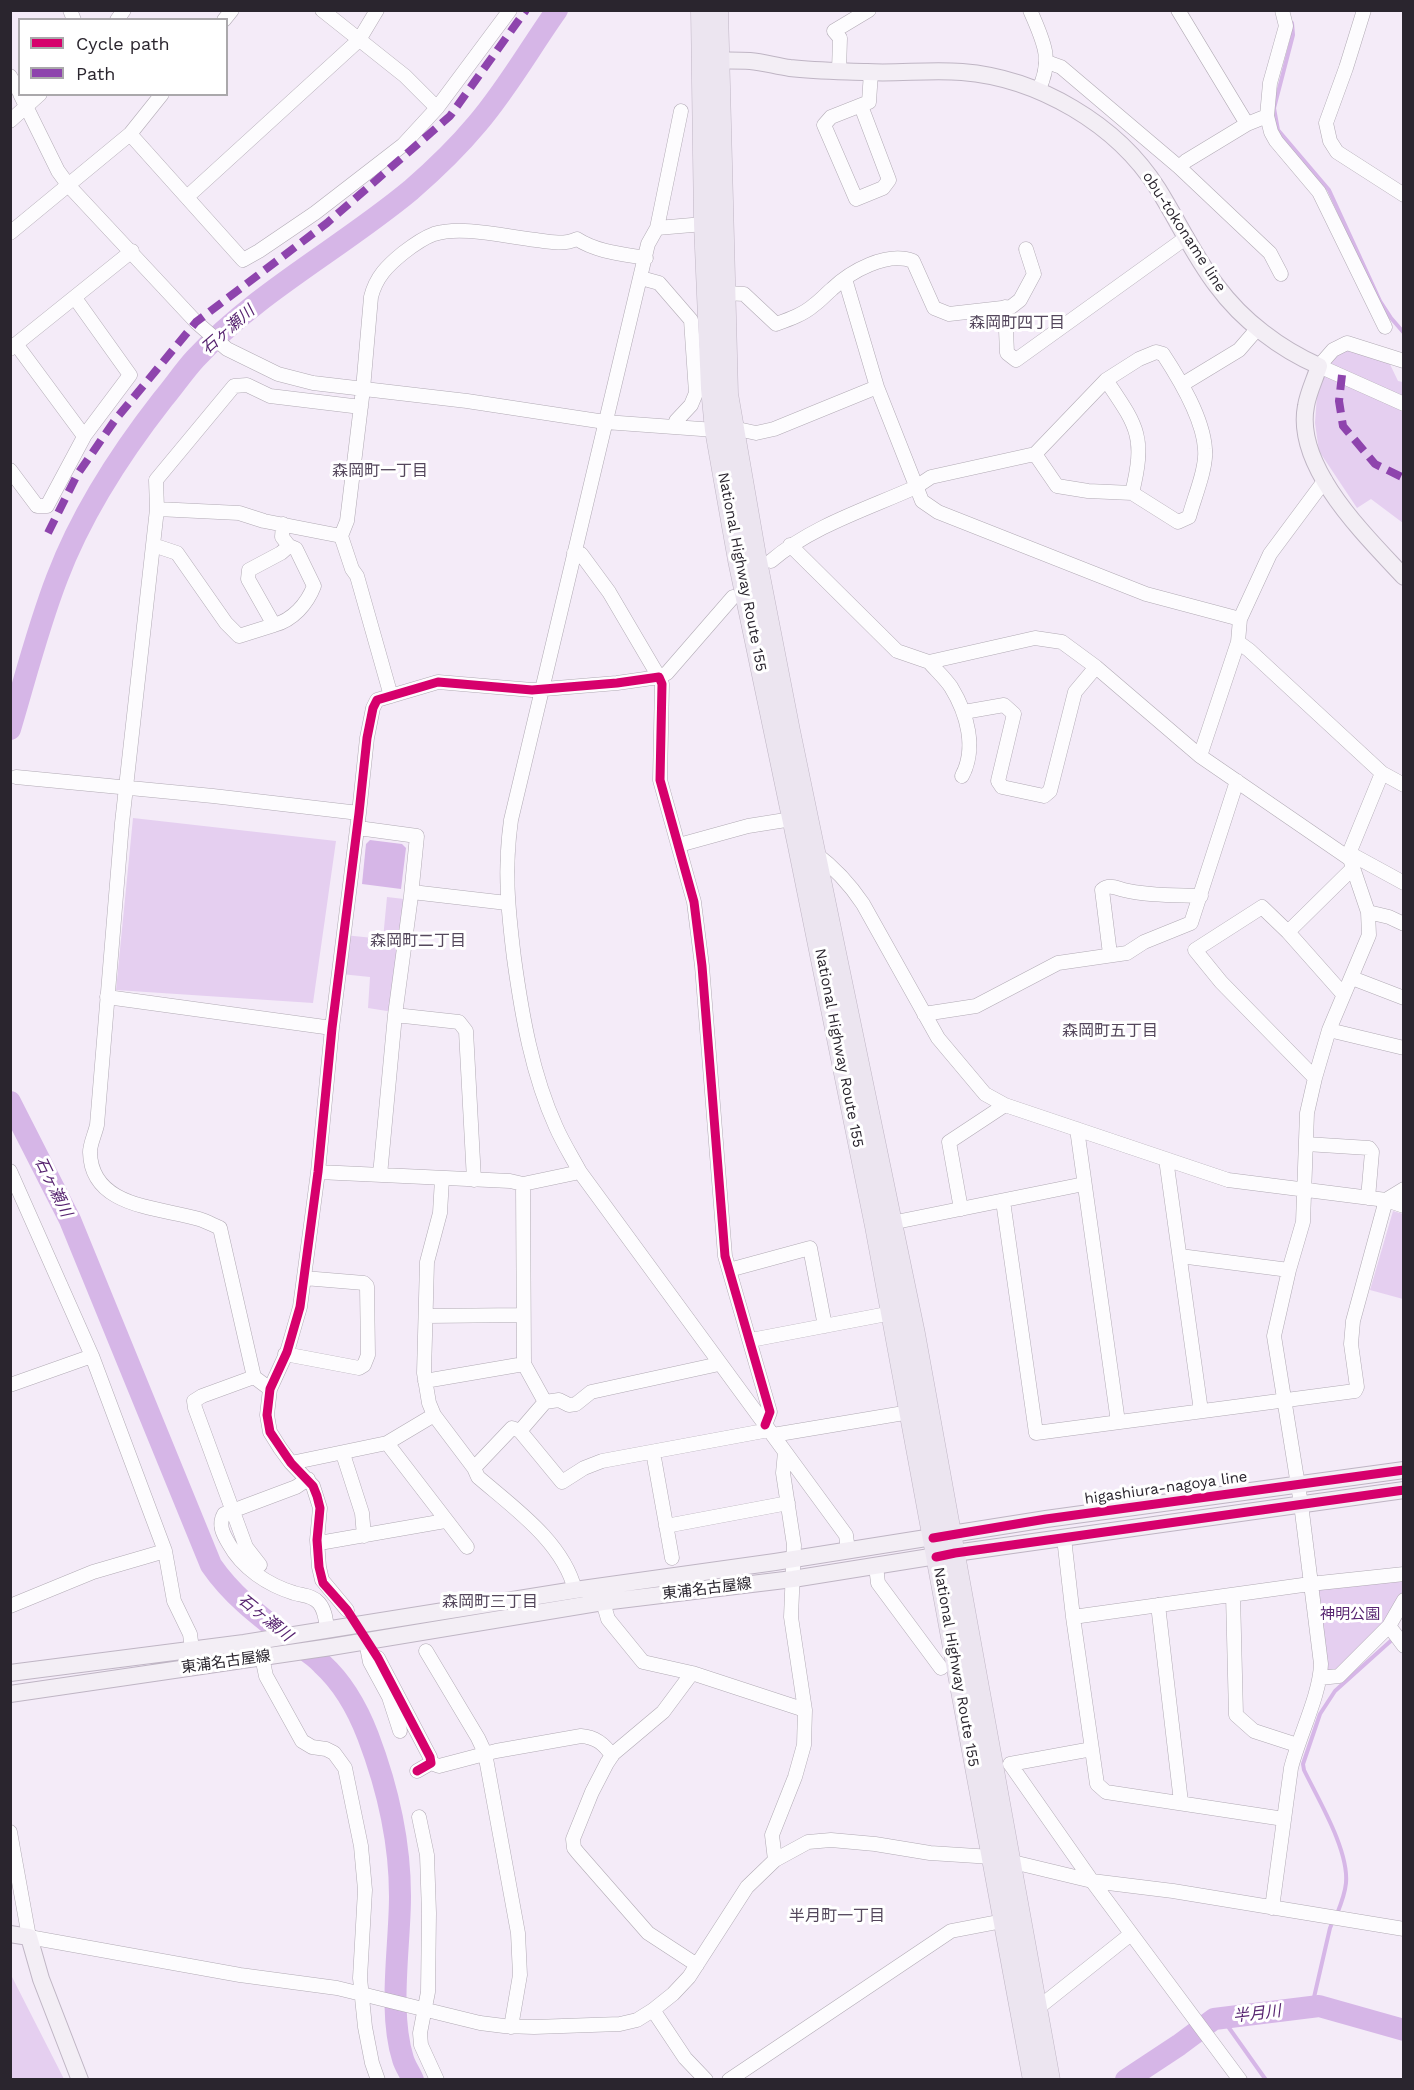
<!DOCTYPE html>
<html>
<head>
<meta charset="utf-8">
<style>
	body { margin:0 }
	#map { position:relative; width:1414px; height:2090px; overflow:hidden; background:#f4ebf8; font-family:"Work Sans",sans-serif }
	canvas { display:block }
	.frame { position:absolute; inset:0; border:12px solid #2a252e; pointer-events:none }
	.legend { position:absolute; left:18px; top:18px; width:210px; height:78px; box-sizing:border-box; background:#fff; border:2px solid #aaa8ab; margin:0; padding:8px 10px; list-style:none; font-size:18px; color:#2a252e }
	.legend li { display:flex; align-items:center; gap:12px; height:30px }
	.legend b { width:30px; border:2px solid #aaa8ab }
</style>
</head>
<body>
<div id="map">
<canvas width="1414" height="2090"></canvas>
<div class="frame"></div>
<ul class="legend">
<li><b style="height:8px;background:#d6006c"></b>Cycle path</li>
<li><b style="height:8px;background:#8e44ad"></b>Path</li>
</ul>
</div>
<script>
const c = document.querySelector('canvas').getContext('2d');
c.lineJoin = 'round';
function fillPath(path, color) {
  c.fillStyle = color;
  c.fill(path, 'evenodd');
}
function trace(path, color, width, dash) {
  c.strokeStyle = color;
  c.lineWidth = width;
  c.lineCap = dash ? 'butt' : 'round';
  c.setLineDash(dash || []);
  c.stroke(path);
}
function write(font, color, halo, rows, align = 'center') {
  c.font = font + ' "Work Sans","Noto Sans JP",sans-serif';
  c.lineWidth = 6;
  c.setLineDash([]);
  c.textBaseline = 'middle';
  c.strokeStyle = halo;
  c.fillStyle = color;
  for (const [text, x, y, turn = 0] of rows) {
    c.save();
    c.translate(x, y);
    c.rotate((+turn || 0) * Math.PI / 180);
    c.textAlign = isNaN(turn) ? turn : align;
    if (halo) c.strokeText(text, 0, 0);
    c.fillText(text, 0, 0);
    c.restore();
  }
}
const green = new Path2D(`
	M 1347,343 L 1386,356 L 1398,381 L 1403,382 L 1403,523 L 1371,499 L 1357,508 L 1319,451 L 1315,423 L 1319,366 Z
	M 133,818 L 336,841 L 313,1003 L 116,990 Z
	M 387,897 L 404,899 L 393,1012 L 368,1008 L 370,977 L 341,974 L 344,935 L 383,939 Z
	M 1393,1211 L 1403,1214 L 1403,1299 L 1370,1290 Z
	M 1403,1574 L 1403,1600 L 1339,1676 L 1320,1678 L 1310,1584 Z
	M 11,1975 L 64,2079 L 11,2079 Z`);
const water = new Path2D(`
	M 370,840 L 402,844 L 406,848 L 401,889 L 362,884 L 366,844 Z`);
const stream = new Path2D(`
	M 1292,23 L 1293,35 L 1274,108 L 1278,130 L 1329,190 L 1380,301 L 1391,318 L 1404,333
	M 1337,1914 C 1341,1904 1345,1893 1346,1883 C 1349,1850 1318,1799 1304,1770 L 1303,1764 L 1320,1714 L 1335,1691 L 1394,1638
	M 1312,2006 L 1330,1928 L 1333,1921
	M 1222,2018 L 1266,2080`);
const river = new Path2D(`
	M 10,729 C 25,679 38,627 57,578 C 82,512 120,454 163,399 C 174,386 184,371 195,359 C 258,291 340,249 411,190 C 434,170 457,148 477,124 C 507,89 530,48 557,10
	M 10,1102 L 70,1220 L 211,1565 C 233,1597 262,1618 293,1642 C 303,1649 314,1655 322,1664 C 343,1683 358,1710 368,1736 C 387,1786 400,1842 400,1896 C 400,1946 388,2012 403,2059 C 405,2066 410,2073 413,2080
	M 1126,2080 L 1179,2045 L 1214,2019 L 1319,2006 L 1404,2030`);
const minor = new Path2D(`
	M 70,10 L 74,20
	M 322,10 L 405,76 L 437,108
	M 1030,10 C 1043,41 1054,59 1038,91
	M 1178,10 L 1247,124
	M 1364,10 L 1346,68 L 1326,123 L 1330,141 L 1337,152 L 1404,195
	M 117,20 L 124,10
	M 224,20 L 232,10
	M 1047,62 L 1061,67 L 1179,167 L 1270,253 L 1281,274
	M 839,71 L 840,38 L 834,31 L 869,10
	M 10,76 L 20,93
	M 20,94 L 58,171 L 69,186 L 196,322 L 227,349 L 278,374 L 313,383 L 467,401 L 605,422 L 715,430 L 733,428 L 756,433 L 774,429 L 877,387 L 922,501 L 938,512 L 1146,594 L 1240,619
	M 861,106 L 889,180 L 883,188 L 856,199 L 824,125 L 831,117 L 869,102 L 871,72
	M 681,111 L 657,228 L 648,244 L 511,820 C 504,870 508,909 514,958 C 522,1016 532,1074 556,1127 C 563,1143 572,1157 580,1172 L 846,1535 L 848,1551
	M 1267,116 L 1271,132 L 1276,141 L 1319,192 L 1385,327
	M 10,121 L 40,94
	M 130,134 L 243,260 L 259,251 L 315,213 L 403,145 L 437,108 L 510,10
	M 1179,167 L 1186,161 L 1247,124 L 1267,116 L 1270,83 L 1286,26 L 1282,10
	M 187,197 L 359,40 L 377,10
	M 657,228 L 704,224
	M 10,233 L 130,134 L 162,94
	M 641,278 L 659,283 L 691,320 L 696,393 L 691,405 L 676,421 L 676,427
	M 845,279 L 877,387
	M 725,293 L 744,294 L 776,324 C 790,319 804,314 814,305 C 821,300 826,294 832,289 C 851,271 887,251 913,261 L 934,308 L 949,314 L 1011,307 L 1020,300 L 1034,274 L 1026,249
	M 1005,307 L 1007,353 L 1016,360 L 1187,237
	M 16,344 L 84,436
	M 10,349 L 132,251
	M 1404,361 L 1347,343 L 1333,350 L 1319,366 L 1404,404
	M 1106,380 C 1137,426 1146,436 1132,493
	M 1183,384 L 1239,350 L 1258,328
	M 10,470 L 37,506 L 47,506 L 85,435 L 130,375 L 75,298
	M 157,509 L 239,513 L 264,521 L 341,536
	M 153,545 L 177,553 L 226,623 L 239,636 L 274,625 L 248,579 L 249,570 L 281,553 L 289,546 L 282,537 L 283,524
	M 790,545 L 897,651 L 929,662 L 1035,638 L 1062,642 L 1096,667 L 1200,756 L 1350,859 L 1368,912 L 1369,935 L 1329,1030 L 1315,1078 L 1307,1113 L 1303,1222 L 1289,1270 L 1274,1336 L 1301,1504 L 1321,1664 C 1320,1695 1299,1736 1291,1768 L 1272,1908
	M 574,553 L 581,554 L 609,592 L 659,677 L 667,673 L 733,597
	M 771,561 C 812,526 867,509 916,487 L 931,477 L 1035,454 L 1106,380 L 1139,359 L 1156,352 L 1163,354 C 1180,380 1203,418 1205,449 C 1207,468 1194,498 1189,517 L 1178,522 L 1132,493 L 1088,491 L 1057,486 L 1035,454
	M 274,625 C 293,620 307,604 314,586 L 296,549 L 289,546
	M 1238,642 L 1249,650 L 1382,773 L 1348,856
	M 929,662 C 936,670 945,678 951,687 C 967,713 977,748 962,776
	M 391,696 L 357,576 L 352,569 L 341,536 L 347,521 L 363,389 L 371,297 C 376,277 387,266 403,253 C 412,246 423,238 434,234 C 462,225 507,237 536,240 C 549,242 564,245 577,239 C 597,252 623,254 646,258
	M 964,712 L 1004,705 L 1014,714 L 998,781 L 1002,787 L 1044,796 L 1050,791 L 1075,692 L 1096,667
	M 1200,756 L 1238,642 L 1240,619 L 1270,554 L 1325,480
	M 1382,773 L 1404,785
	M 16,777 L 213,796 L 359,813
	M 358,828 L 417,836 L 411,896 L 395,1015 L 380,1175
	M 679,845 L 748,826 L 792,819
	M 815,853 C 835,868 849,883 863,904 L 938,1038 L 985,1094 L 1005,1105 L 1228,1180 L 1386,1200 L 1404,1206
	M 1349,853 L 1404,883
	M 412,892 L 507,903
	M 1368,912 L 1389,917 L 1404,924
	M 1288,932 L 1352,869
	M 1110,954 L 1102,890 C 1109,884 1116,888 1124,890 C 1148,896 1176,895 1201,896
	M 1352,978 L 1404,998
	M 107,997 L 332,1028
	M 924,1014 L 976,1006 L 1058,963 L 1127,953 L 1144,942 L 1191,923 L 1237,781
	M 395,1015 L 459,1022 L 466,1031 L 474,1180
	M 1329,1030 L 1404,1048
	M 1315,1078 L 1221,982 L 1195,950 L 1262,907 L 1288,932 L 1343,994
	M 1077,1129 L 1118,1422
	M 1306,1144 L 1369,1148 L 1372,1152 L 1368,1198
	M 1166,1159 L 1201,1411
	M 10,1171 L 92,1356 L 165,1551 L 174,1601 L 190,1634 L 192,1649
	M 318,1172 L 510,1181 L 523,1184 L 580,1172
	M 442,1179 L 440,1213 L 427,1262 L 424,1373 L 429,1403 L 434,1415 L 474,1468 L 478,1477 C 514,1508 563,1542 575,1590
	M 1003,1201 L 1036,1433 L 1355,1391 L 1357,1387 L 1351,1344 L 1353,1321 L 1386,1200 L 1404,1189
	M 961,1209 L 949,1142 L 1005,1105
	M 891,1223 L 1084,1184
	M 1180,1256 L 1289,1270
	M 729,1270 L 810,1248 L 825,1326
	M 426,1316 L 523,1315
	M 751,1340 L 892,1313
	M 285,1354 L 359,1368 L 364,1365 L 368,1355 L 367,1286 L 364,1283 L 304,1278
	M 254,1377 L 202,1396 L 194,1401 L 195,1408 L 246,1547 L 260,1565
	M 425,1381 L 524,1364
	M 10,1385 L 92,1356
	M 270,1389 L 254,1377 L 220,1228 C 213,1225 206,1221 199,1219 C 159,1207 91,1208 90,1152 C 90,1144 95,1134 97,1125 L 122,823 L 157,509 L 156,480 L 234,386 L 247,385 L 270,396 L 361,407
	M 545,1402 L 559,1400 L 569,1405 L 576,1404 L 591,1392 L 719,1364
	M 520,1431 L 545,1402 L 524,1364 L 523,1184
	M 773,1435 L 910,1412
	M 387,1443 L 467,1547
	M 653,1452 L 672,1558
	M 340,1453 L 344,1457 L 362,1513 L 364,1536
	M 291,1463 L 387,1443 L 434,1415
	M 474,1468 L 512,1428 L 520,1431 L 562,1482 L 584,1468 L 602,1461 L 769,1430
	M 308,1479 L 296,1487 L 224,1514 C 218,1525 223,1534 229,1544 C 242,1568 268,1585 294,1593 C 303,1596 312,1595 319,1603 C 325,1610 326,1620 327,1629
	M 666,1526 L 788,1503
	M 1064,1538 L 1073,1617 L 1097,1784 L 1106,1792 L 1284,1819
	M 317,1540 L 325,1542 L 445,1521
	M 876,1566 L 878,1583 L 941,1668
	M 1233,1595 L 1236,1715 L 1254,1731 L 1297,1745
	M 603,1602 L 608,1619 L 643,1662 L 692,1673 L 805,1710
	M 1158,1605 L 1181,1802
	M 10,1606 L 93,1572 L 165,1551
	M 347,1610 L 322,1580 L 319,1567 L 317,1540 L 320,1508 L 313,1486 L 291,1463 L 280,1448 L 270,1432 L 267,1415 L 270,1389 L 287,1352 L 300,1307 L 318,1172 L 332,1028 L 359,813 L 367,738 L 373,708 L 377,700 L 438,682 L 532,690 L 617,683 L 659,677 L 662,684 L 660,780 L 694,902 L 702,966 L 725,1256 L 770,1412 L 765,1425
	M 1073,1617 L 1310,1584 L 1404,1574
	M 1389,1626 L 1404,1646
	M 366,1642 L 370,1662 L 389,1697 L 400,1731
	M 426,1651 L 478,1738 L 485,1753 L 518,1933 L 520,1975 L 511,2027
	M 262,1657 L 266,1676 L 302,1741 L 312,1747 L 326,1749 L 334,1753 L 345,1768 L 361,1846 L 365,1890 L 360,1978 L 365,2027 L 372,2063 L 378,2080
	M 378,1658 L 430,1757 L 431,1763 L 417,1771
	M 692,1673 L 663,1712 L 613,1754 L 607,1763 L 592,1792 L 573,1839 L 574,1848 L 578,1853 L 648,1933 L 697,1965
	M 1320,1678 L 1339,1676 L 1389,1626 L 1404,1600
	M 1092,1749 L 1010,1764 L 1092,1881 L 1240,2080
	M 431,1763 L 439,1766 L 496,1751 L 581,1736 C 595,1737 604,1743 612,1756
	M 419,1817 L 427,1855 L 429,1913 L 428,1992 L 420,2033 L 421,2045 L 437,2080
	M 10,1832 L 29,1937 L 240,1975 L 337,1988 L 480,2023 L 504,2026 L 534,2027 L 620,2024 L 637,2020 L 653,2010 L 673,1994 L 689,1977 L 747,1887 L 775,1860 L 808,1842 L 831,1840 L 875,1844 L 930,1853 L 992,1857 L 1092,1881 L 1173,1891 L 1404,1929
	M 775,1860 L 772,1835 L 795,1777 L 804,1745 L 805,1710 L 791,1617 L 794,1545 L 783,1473 L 785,1452
	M 1038,2008 L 1131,1934
	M 653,2010 L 685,2058 L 706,2080
	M 729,2080 L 951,1931 L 1003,1921`);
const major = new Path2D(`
	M 709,60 C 722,61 736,60 750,61 C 763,62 776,66 790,68 C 815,71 841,71 867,72 C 898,74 930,69 962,72 C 1038,78 1117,124 1158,189 C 1178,221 1194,256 1217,286 C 1242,320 1280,349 1319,366 C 1315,379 1308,393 1306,406 C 1294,467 1366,536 1404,577
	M 10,1673 L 244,1643 L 575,1590 L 775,1562 L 1046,1519 L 1404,1470
	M 10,1694 L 331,1647 L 603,1602 L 793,1579 L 955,1553 L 1404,1490
	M 10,1934 L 29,1937 L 41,1979 L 80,2080`);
const highway = new Path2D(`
	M 701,10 L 704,224 L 711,388 L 715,430 L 738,560 L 798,846 L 875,1226 L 1033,2080
	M 718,10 L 728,394 L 756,556 L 790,731 L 915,1334 L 1050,2080`);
const quiet = new Path2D(`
	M 1342,375 L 1339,401 L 1343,426 L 1375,464 L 1404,478
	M 48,533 L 77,475 L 115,420 L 196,322 L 327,223 L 450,116 L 526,10`);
const cycleway = new Path2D(`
	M 933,1538 L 1046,1519 L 1404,1470
	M 936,1557 L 955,1553 L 1404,1490
	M 417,1771 L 431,1763 L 430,1757 L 378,1658 L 347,1610 L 323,1583 L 319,1567 L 317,1540 L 320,1508 L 317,1496 L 313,1486 L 291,1463 L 270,1432 L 267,1415 L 270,1389 L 287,1352 L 300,1307 L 318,1172 L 332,1028 L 359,813 L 367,738 L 373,708 L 377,700 L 438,682 L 532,690 L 617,683 L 659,677 L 662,684 L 660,780 L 694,902 L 702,966 L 725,1256 L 770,1412 L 765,1425`);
const streetNames = [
	["obu-tokoname line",1184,232,57],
	["National Highway Route 155",742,572,79],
	["National Highway Route 155",839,1048,79],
	["higashiura-nagoya line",1166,1488,-8],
	["東浦名古屋線",707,1589,-7],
	["東浦名古屋線",226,1662,-8],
	["National Highway Route 155",956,1667,80]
];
const parkNames = [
	["神明公園",1350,1615]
];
const neighbourhoodNames = [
	["森岡町四丁目",1017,323],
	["森岡町一丁目",380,471],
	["森岡町二丁目",418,941],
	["森岡町五丁目",1110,1031],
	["森岡町三丁目",490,1602],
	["半月町一丁目",837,1916]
];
const waterNames = [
	["石ヶ瀬川",228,330,-41],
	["石ヶ瀬川",53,1187,64],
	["石ヶ瀬川",265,1618,39],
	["半月川",1257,2014,-7]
];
fillPath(green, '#e5cff0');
fillPath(water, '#d6b6e7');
trace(stream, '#d6b6e7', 4);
trace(river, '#d6b6e7', 22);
trace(minor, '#b1aab4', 15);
trace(major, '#bfb5c4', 18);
trace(highway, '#bfb5c4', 21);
trace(minor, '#fdfcfe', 14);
trace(major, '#f3eef5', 16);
trace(highway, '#ece5f0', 20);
trace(quiet, '#8e44ad', 8, [15, 8]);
trace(cycleway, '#d6006c', 9);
write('15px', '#2a252e', '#fff', streetNames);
write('15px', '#582571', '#fff', parkNames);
write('16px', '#54475c', '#fff', neighbourhoodNames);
write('italic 16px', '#572470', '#fff', waterNames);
</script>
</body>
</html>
